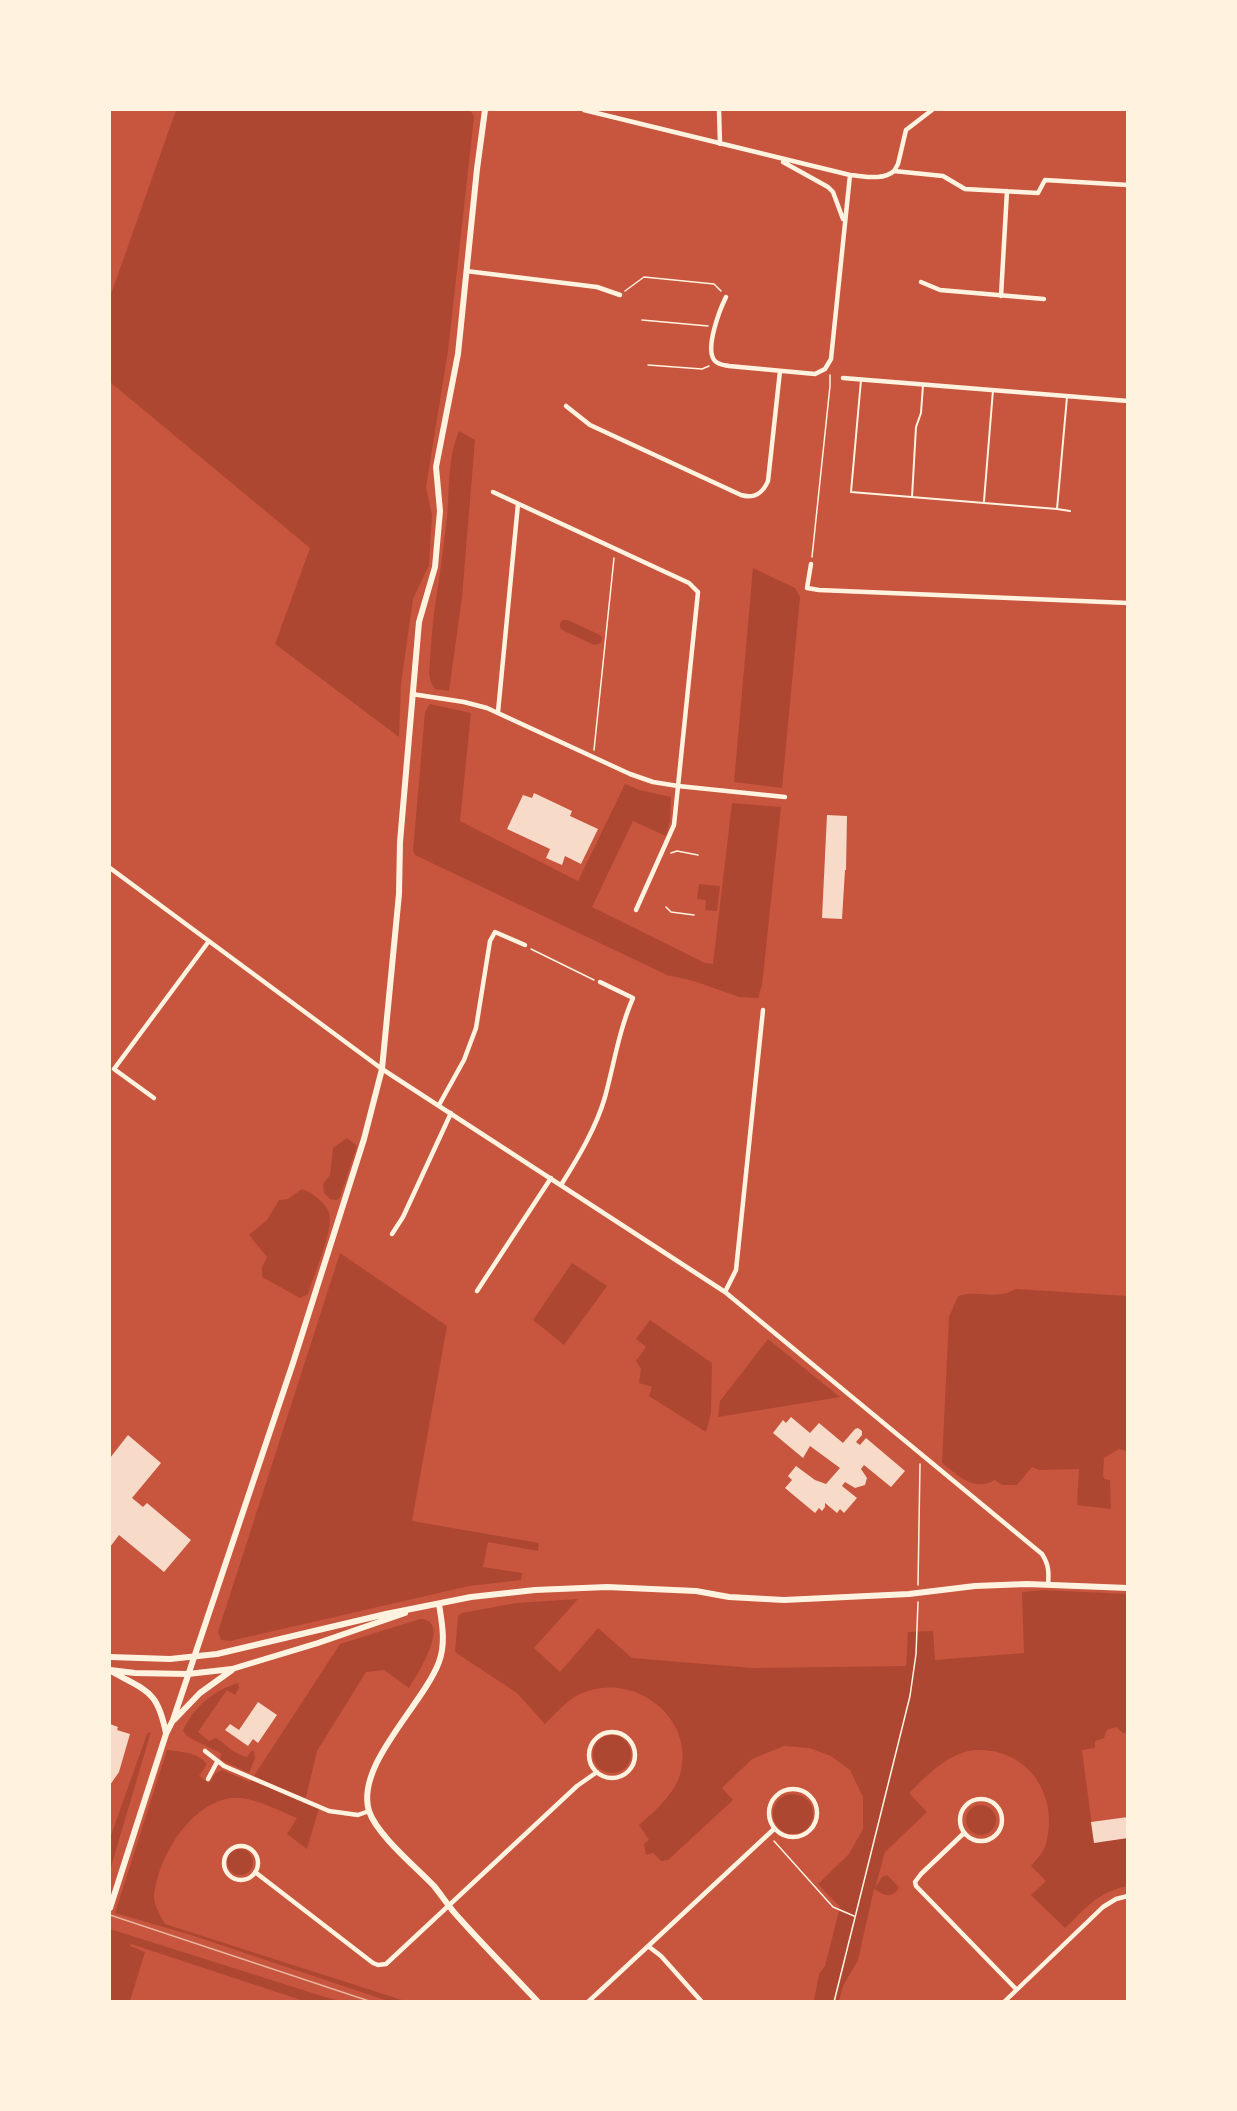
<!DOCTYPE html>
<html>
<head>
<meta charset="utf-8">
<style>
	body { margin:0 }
	#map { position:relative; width:1237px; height:2111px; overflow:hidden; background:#c8553d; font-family:"Space Grotesk",sans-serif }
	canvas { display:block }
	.frame { position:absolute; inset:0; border:111px solid #fff3e0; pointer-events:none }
</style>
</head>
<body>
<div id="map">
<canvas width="1237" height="2111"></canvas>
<div class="frame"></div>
</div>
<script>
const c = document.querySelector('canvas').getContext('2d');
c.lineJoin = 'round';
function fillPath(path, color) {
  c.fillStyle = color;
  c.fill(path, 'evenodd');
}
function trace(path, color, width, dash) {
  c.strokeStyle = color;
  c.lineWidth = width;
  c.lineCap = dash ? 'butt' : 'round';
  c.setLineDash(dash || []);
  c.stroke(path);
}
const green = new Path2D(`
	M 176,110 L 470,110 L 474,117 L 448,351 L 426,487 L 432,515 L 429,565 L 413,599 L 401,684 L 399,737 L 275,644 L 310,548 L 110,382 L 110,297 Z
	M 459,431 L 475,440 L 462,597 L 449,691 L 435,689 L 431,683 L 429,673 C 431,649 432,624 436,600 C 440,572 444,545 447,517 C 450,488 447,460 459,431 Z
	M 753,568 L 795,588 L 800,597 L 782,788 L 734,782 Z
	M 568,620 L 600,635 L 602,638 L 601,643 L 594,645 L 564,631 L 560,628 L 560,623 L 563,620 Z
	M 430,704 L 471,713 L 460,821 L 578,881 L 625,784 L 639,790 L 671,797 L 670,821 L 666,836 L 633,821 L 592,907 L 705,963 L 713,964 L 732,803 L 781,807 L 762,985 L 758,998 L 739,997 L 694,981 L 667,975 L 415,855 L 413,851 L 425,712 Z
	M 699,884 L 720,886 L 717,911 L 705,910 L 706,900 L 697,899 Z
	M 347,1138 L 357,1146 L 340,1197 L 337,1200 L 330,1199 L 324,1193 L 323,1184 L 330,1175 L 333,1148 Z
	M 302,1189 C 312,1192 326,1203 329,1213 C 334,1229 313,1277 308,1294 L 300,1298 L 262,1277 L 262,1267 L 267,1257 L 249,1235 L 267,1220 L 279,1200 L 288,1199 Z
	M 340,1253 L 447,1326 L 412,1521 L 539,1543 L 538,1551 L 488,1542 L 483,1567 L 522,1573 L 521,1580 L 469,1586 L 230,1641 L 221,1640 L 218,1632 Z
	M 572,1263 L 607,1286 L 564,1345 L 533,1320 Z
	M 1016,1289 L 1127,1296 L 1127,1451 L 1119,1449 L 1104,1458 L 1103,1476 L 1105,1479 L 1110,1480 L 1111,1509 L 1077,1505 L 1079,1469 L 1039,1470 L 1032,1467 L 1017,1485 L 1002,1485 L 995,1480 C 973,1492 959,1476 942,1463 L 949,1317 L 958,1296 C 980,1289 994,1301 1016,1289 Z
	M 650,1320 L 712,1363 L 711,1413 L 706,1432 L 649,1396 L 652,1387 L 639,1383 L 641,1369 L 636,1361 L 646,1347 L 636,1339 Z
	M 768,1339 L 840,1397 L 718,1417 L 720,1401 Z
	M 1043,1590 L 1127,1594 L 1127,1732 L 1123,1733 L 1116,1727 L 1107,1730 L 1104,1738 L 1095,1741 L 1095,1748 L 1082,1750 L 1094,1842 L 1127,1838 L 1127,1886 C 1098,1892 1086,1908 1065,1928 L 1031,1895 L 1046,1881 L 1031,1866 C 1036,1860 1042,1854 1045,1847 C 1059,1805 1037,1759 992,1751 C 984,1750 973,1749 965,1752 C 942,1759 926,1777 909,1793 L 927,1812 L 885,1852 L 875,1888 L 882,1877 L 887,1875 L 899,1887 C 893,1900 883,1895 874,1889 L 858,1960 L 843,1986 L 839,2001 L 814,2001 L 819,1974 L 825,1966 L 840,1907 L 818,1884 L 849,1854 L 863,1829 L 863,1797 L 850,1770 L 831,1756 L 809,1748 L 784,1746 L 752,1759 L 722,1788 L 733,1800 L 668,1860 L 661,1861 L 653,1853 L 646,1855 L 644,1844 L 649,1840 L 639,1825 C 654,1812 676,1793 681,1771 C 694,1715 631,1670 580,1694 C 567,1700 556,1713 545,1724 L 517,1693 L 455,1652 L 458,1616 L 462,1613 L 516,1603 L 578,1599 L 534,1648 L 560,1672 L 598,1628 L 632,1658 L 753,1668 L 906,1666 L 908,1632 L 933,1631 L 935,1660 L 1024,1653 L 1022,1592 Z
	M 420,1619 C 453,1620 416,1677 409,1688 L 384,1670 L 366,1672 L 317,1751 L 306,1797 L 302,1802 L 319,1808 L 307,1849 L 287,1834 L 297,1818 C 280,1811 250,1795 231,1798 C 189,1804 157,1859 154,1898 C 154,1906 161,1916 165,1924 L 405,2001 L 388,2001 L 191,1935 L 115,1913 L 167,1750 C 182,1752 197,1752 207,1764 L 199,1776 L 209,1783 L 216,1773 L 222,1770 L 250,1782 L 340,1644 Z
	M 238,1683 L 239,1688 L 235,1695 L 227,1690 L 198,1732 L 209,1741 L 216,1738 C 230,1746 229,1752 247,1757 L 252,1750 L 254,1752 L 255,1758 L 249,1773 L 221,1760 L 220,1756 L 222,1754 L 188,1737 L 183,1731 C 193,1707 213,1691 238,1683 Z
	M 151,1732 L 110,1870 L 110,1838 L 147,1734 Z
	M593 1754a19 19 0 1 1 38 0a19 19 0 1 1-38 0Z
	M773 1814a20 20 0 1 1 40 0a20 20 0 1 1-40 0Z
	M966 1820a15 15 0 1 1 30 0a15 15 0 1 1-30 0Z
	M227 1862a13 13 0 1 1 26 0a13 13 0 1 1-26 0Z
	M 110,1929 L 325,1997 L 340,2001 L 304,2001 L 131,1944 L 130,1946 L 145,1952 L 130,2001 L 110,2001 Z`);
const building = new Path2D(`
	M 534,793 L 572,811 L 570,816 L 598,829 L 581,864 L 565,856 L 562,865 L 546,858 L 550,849 L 507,829 L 523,795 L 532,798 Z
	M 827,815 L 847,816 L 846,870 L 845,870 L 842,919 L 822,918 Z
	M 791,1417 L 810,1433 L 819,1423 L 843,1443 L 855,1429 L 858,1428 L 862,1431 L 862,1435 L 856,1442 L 860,1445 L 866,1438 L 905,1471 L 891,1487 L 864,1465 L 861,1469 L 867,1478 L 865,1485 L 855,1488 L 845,1482 L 842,1486 L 857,1498 L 844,1513 L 840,1509 L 837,1513 L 825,1503 L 825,1507 L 822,1511 L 819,1508 L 815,1513 L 785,1488 L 792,1480 L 788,1476 L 796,1466 L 815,1480 L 826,1484 L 840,1468 L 810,1446 L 803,1458 L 773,1433 L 783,1420 L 786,1423 Z
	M 128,1435 L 161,1463 L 132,1498 L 143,1507 L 147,1503 L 191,1540 L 164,1572 L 119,1535 L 110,1547 L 110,1458 Z
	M 258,1702 L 277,1715 L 258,1743 L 253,1739 L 248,1746 L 225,1730 L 230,1724 L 239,1730 Z
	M 110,1724 L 118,1727 L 117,1730 L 130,1734 L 119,1772 L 110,1785 Z
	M 1128,1817 L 1128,1838 L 1094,1843 L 1091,1822 Z`);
const path = new Path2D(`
	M 625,291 L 644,277 L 714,284 L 721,291
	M 642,320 L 708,326
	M 648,365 L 702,369 L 709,366
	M 812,557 L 830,386 L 830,375
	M 594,750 L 614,558
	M 671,853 L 677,851 L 698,855
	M 666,907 L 671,912 L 694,915
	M 531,949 L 594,980
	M 918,1585 L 920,1464
	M 774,1841 L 833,1907 L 854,1916
	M 834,2002 L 910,1696 L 916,1654 L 918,1602`);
const service = new Path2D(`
	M 861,380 L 851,492 L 1057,509 L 1067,397
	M 912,497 L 916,427 L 921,413 L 923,385
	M 984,501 L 993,390
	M 1057,509 L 1070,511`);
const minor = new Path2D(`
	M 584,110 L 850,175 C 864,176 883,181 894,171 L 943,176 L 965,189 L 1038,193 L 1045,180 L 1128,185
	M 719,110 L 720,144
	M 783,162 L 828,187 L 833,192 L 843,219
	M 894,171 L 898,164 L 906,130 L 932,110
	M 466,271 L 597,287 L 620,295
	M 921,282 L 940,290 L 1044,299
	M 1001,296 L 1007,191
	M 726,297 C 720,309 704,350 715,361 C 719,365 724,365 729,366 L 815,374 L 825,369 L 831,359 L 850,175
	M 843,378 L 1128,401
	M 566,406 L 590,425 L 741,495 C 754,499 763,493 768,481 L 780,371
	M 493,492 L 689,583 L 698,592 L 674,825 L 636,910
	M 811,564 L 807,588 L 819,590 L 1128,603
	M 412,694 L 464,702 L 487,708 L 630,774 L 653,782 L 678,786 L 785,797
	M 498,712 L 518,504
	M 110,868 L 382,1069 L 725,1292 L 1042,1554 C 1049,1565 1049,1572 1048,1585
	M 154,1098 L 114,1069 L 209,941
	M 439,1105 L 464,1060 L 476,1028 L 490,941 L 495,932 L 525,945
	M 561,1185 C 578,1158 596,1128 605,1097 C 614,1064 619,1030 633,998 L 600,982
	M 392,1234 L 403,1217 L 451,1113
	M 477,1291 L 551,1178
	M 725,1292 L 736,1270 L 763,1010
	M589 1755a23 23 0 1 1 46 0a23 23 0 1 1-46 0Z
	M 205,1751 L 224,1766 L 329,1811 L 358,1815 L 369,1811
	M 208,1779 L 217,1762
	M769 1813a24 24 0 1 1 48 0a24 24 0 1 1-48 0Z
	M960 1820a21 21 0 1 1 42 0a21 21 0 1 1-42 0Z
	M 964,1833 L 921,1874 L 915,1882 L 916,1886 L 1016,1989
	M224 1863a17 17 0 1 1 34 0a17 17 0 1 1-34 0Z
	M 255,1872 L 373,1963 L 378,1965 L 386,1964 L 577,1786 L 597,1772
	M 648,1946 L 661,1956 L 702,2002
	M 588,2002 L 774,1829
	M 1004,2002 L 1103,1907 L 1116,1899 L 1128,1896`);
const tertiary = new Path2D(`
	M 439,1604 C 442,1623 446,1643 439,1662 C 423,1705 355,1765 369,1811 C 377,1835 416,1867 434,1886 C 443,1897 450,1909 460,1919 C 485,1947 512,1974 538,2002
	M 110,1657 L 170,1659 L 217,1654 L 386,1614 L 471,1597 L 535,1590 L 607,1587 L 696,1591 L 729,1597 L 784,1600 L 909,1594 L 975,1586 L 1027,1584 L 1128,1588
	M 110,1670 L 135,1673 L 188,1674 L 232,1669 L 318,1643 L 405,1613
	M 111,1671 C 147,1692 157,1689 166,1733
	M 174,1720 L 200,1693 L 232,1670
	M 110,1908 L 166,1734 L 173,1720 L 293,1363 L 364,1139 L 382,1069 L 399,894 L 400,842 L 419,622 L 435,567 L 440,511 L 436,467 L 458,354 L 477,169 L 485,110`);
const tram = new Path2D(`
	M 110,1915 L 372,2002`);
fillPath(green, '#ae4732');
fillPath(building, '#f7dbc8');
trace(path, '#fff3e0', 1.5);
trace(service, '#fff3e0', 2);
trace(minor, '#fff3e0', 4.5);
trace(tertiary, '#fff3e0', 6);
trace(tram, '#e9b49f', 1.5);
</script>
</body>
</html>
